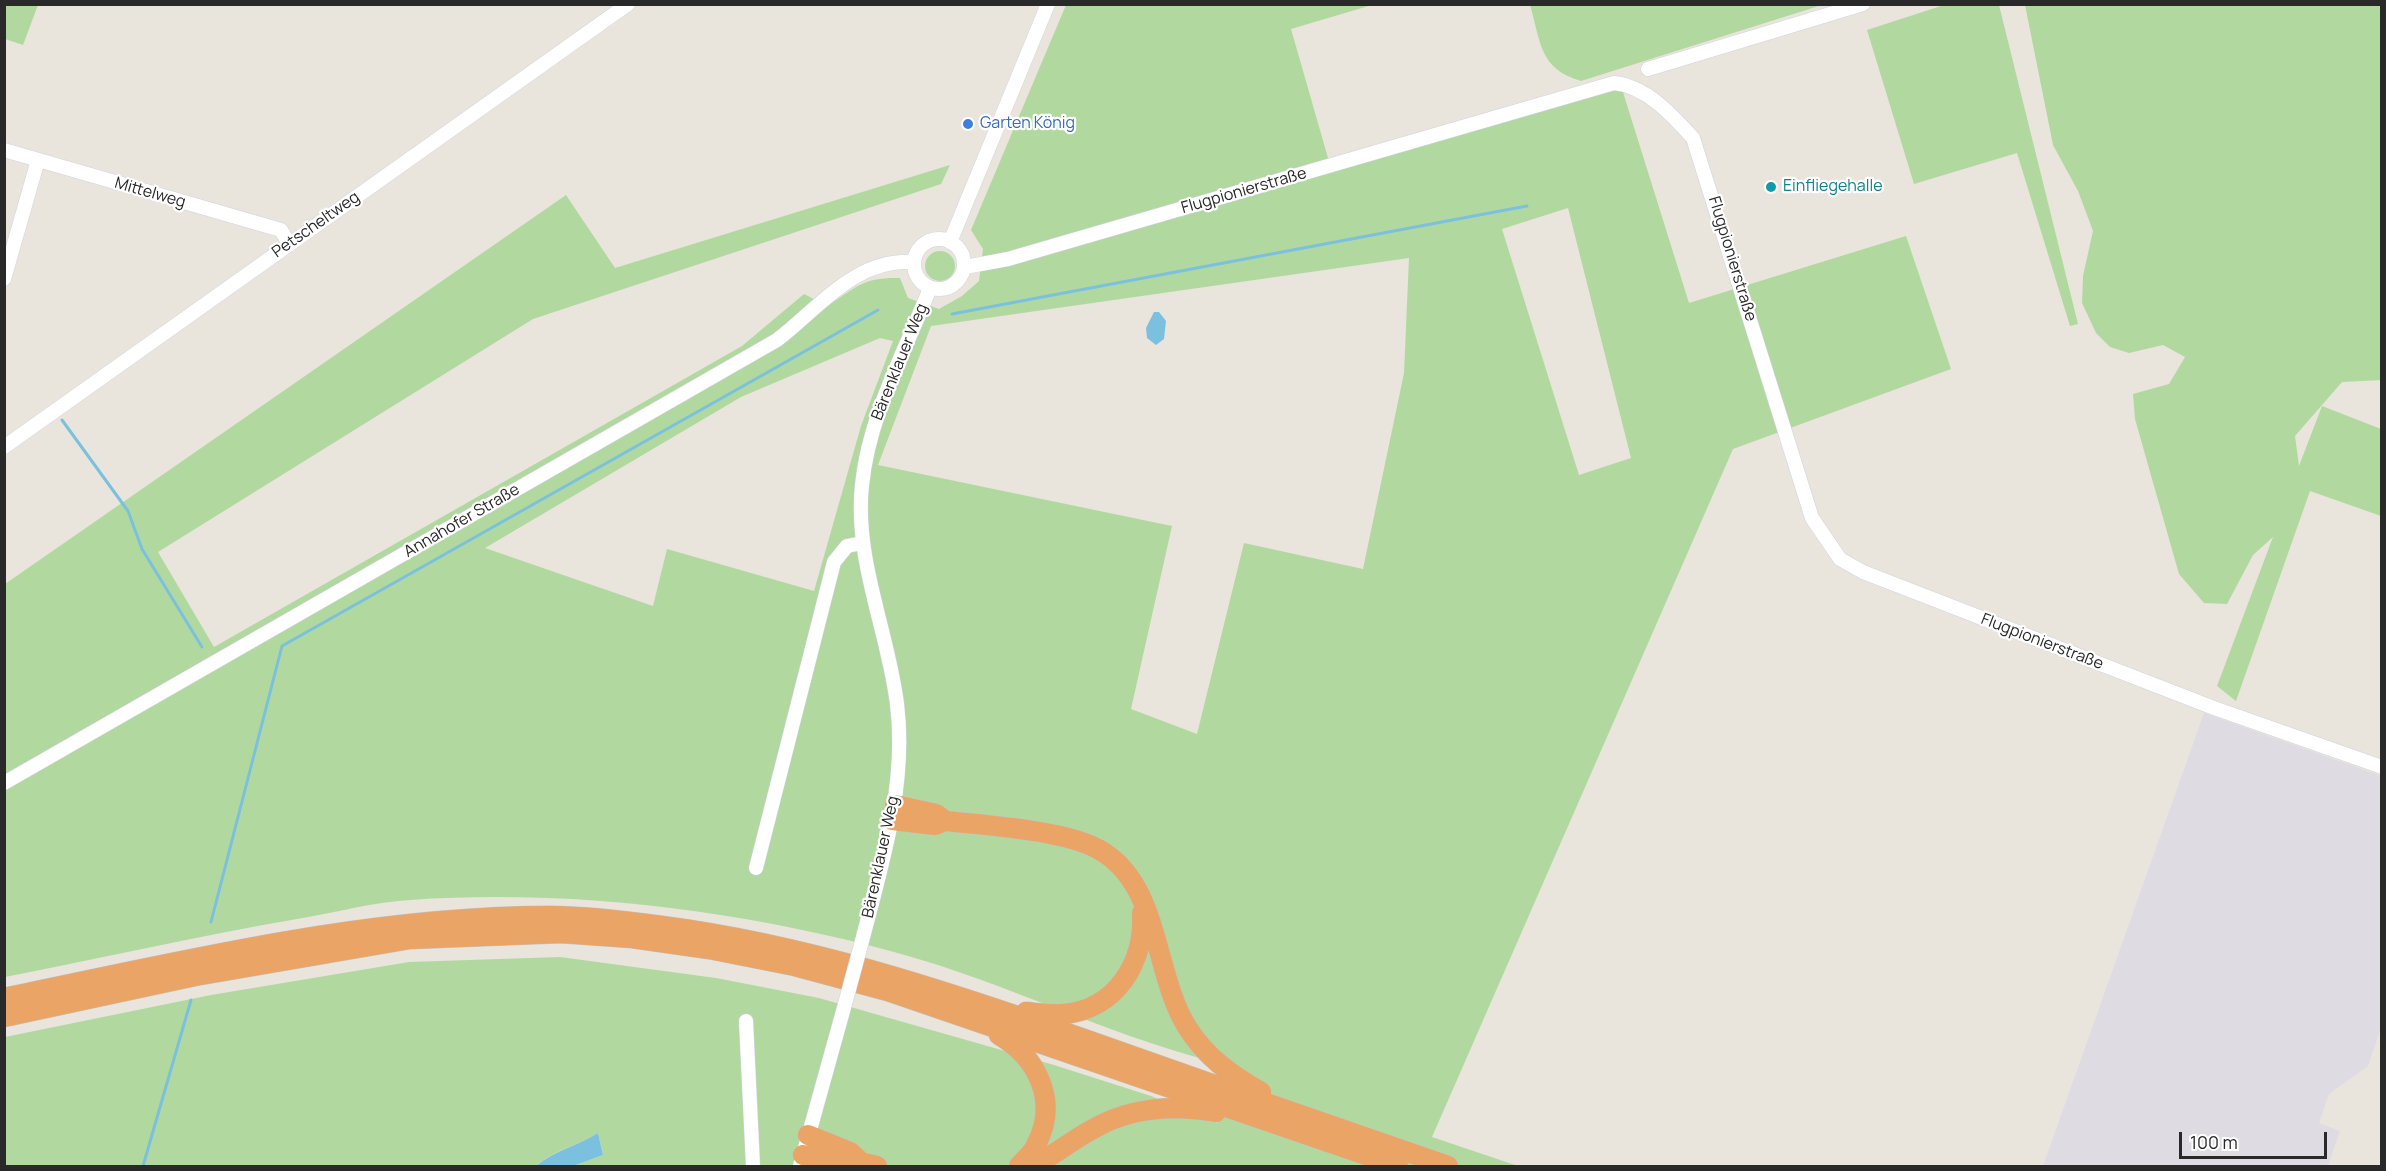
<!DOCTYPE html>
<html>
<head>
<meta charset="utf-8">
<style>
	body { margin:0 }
	#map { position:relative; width:2386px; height:1171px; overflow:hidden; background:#e9e4dc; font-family:Manrope,sans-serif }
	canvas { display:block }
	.frame { position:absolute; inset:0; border:6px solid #292929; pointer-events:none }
	.scale { position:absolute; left:2179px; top:1132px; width:148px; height:27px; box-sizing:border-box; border:3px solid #292929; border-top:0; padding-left:8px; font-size:18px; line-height:21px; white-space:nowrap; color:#292929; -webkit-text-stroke:4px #fff; paint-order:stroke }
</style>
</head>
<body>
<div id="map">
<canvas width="2386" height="1171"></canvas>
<div class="frame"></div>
<div class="scale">100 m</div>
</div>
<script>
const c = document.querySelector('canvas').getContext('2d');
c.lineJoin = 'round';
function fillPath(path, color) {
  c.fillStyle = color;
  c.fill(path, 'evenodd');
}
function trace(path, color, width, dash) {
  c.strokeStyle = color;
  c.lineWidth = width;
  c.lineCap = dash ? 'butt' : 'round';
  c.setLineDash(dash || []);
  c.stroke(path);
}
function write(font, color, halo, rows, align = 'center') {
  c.font = font + ' Manrope,sans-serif';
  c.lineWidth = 4.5;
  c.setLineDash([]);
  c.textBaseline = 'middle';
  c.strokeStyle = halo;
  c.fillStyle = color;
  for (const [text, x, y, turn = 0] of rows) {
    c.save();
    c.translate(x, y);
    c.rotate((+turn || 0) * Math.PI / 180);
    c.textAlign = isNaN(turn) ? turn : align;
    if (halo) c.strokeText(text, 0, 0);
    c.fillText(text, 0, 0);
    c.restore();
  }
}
const industrial = new Path2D(`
	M 2204,713 L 2381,776 L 2381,1028 L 2368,1066 L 2329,1094 L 2319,1123 L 2340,1131 L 2328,1166 L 2043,1166 Z`);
const green = new Path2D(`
	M 4,5 L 38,5 L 23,45 L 5,39 Z
	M 1066,5 L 1372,5 L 1291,29 L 1332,172 L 1601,89 L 1622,89 L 1689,303 L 1906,236 L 1951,369 L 1733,449 L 1432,1137 L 1518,1166 L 573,1166 L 603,1155 L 598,1133 C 575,1147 556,1149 536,1166 L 5,1166 L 5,1037 L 211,995 L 409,962 L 560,957 L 716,978 L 819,998 L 1054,1065 L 1151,1096 L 1217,1123 L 1237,1067 C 1119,1042 1010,983 894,952 C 737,910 573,889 410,900 C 373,902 334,913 297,919 C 199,936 102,958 5,977 L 5,584 L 566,195 L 615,268 L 950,165 L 941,184 L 533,319 L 158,552 L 214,647 L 742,346 L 804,294 L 827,306 C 857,287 863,277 900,278 L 908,298 L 939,309 L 962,296 L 979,281 L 983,249 L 971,230 ZM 1568,208 L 1631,458 L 1579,475 L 1502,229 ZM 1409,258 L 1404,373 L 1363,569 L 1244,543 L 1197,734 L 1131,709 L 1172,526 L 878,465 L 931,326 ZM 880,338 L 893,341 L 861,426 L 814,591 L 667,549 L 653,606 L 485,548 L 741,397 Z
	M 1530,5 L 1530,4 L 1822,5 L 1581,81 C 1539,69 1541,42 1530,5 Z
	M 1944,5 L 1999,5 L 2078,324 L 2070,326 L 2017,153 L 1914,184 L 1867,30 Z
	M 2025,5 L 2381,5 L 2381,380 L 2342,382 L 2295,436 L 2299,466 L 2322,406 L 2381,429 L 2381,516 L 2310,491 L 2236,701 L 2217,686 L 2273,537 L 2253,555 L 2227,604 L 2204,603 L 2179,574 L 2135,419 L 2133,394 L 2169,384 L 2185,357 L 2163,345 L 2129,353 L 2110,347 L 2096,333 L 2082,303 L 2083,276 L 2093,231 L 2078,191 L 2053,145 Z
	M925 266a15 15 0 1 1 30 0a15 15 0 1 1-30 0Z`);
const water = new Path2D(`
	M 1154,312 L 1159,312 L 1166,321 L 1164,339 L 1156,345 L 1147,338 L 1146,328 Z
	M 598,1133 L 603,1155 L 573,1166 L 536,1166 C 555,1150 577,1146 598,1133 Z`);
const stream = new Path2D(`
	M 952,314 L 1527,206
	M 62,420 L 128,511 L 142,549 L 202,647
	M 211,922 L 282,646 L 878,310
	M 143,1166 L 191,1000`);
const minor = new Path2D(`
	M 1648,69 L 1863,4
	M 4,150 L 281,230 L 289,244
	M914 264a25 25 0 1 1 50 0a25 25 0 1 1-50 0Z
	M 950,242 L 1048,4
	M 965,267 L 1008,259 L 1614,83 C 1646,86 1672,115 1693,138 L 1812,518 L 1840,559 L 1863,572 L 2214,708 L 2382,767
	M 4,279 L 38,160
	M 4,447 L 628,4
	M 4,783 L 777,340 C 819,308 855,258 914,262
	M 756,868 L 834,562 L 847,546 L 862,543
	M 862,941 C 882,864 907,784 897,704 C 888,631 854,559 862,485 C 869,415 905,352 930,288
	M 746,1021 L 753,1166
	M 800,1166 L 845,1004`);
const highway = new Path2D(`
	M 895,805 L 936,814 L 943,819
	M 892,820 L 935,825 L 945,821 C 985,825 1056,830 1092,846 C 1161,877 1152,971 1187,1027 C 1205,1056 1231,1075 1261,1092
	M 4,998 C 184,961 366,916 551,916 C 588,916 626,921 662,926 C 807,945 944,990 1081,1038 C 1203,1081 1326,1124 1448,1166
	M 1026,1012 C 1038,1013 1051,1015 1063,1014 C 1116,1010 1145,962 1142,913
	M 4,1017 L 195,976 L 410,939 L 561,933 L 632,938 L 709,949 L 795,966 L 888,991 L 1398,1166
	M 999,1035 C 1038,1058 1059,1102 1036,1145 C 1033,1153 1024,1160 1019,1166
	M 808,1135 L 850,1152 L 860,1161
	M 803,1155 C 827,1161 853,1159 877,1166
	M 1032,1166 C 1054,1156 1073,1139 1095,1128 C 1132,1107 1175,1105 1216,1112`);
const minorBridge = new Path2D(`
	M 845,1004 L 862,941`);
const markers = [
	[968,124,6,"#3f7fe0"],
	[1771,187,6,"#0f9aa8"]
];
const shopNames = [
	["Garten König",980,124]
];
const cultureNames = [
	["Einfliegehalle",1783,187]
];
const streetNames = [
	["Flugpionierstraße",1244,191,-16],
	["Mittelweg",150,193,16],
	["Petscheltweg",316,225,-35],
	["Flugpionierstraße",1732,259,73],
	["Bärenklauer Weg",900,362,-68],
	["Annahofer Straße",462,521,-30],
	["Flugpionierstraße",2042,642,21],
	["Bärenklauer Weg",881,857,-78]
];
fillPath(industrial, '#dedce2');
fillPath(green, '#b1d99f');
fillPath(water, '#7bc1df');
trace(stream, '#7bc1df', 3);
trace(minor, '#d1d4e0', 15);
trace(highway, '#c3c3c3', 21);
trace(minor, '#fff', 14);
trace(highway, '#eaa466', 20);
trace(minorBridge, '#d1d4e0', 15, []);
trace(minorBridge, '#fff', 14);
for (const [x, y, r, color] of markers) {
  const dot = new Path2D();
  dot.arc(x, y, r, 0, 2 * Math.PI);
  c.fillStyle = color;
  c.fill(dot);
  trace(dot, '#fff', 2);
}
write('16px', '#366cbe', '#fff', shopNames, 'left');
write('16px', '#0d838f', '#fff', cultureNames, 'left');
write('16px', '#292929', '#fff', streetNames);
</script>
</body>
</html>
